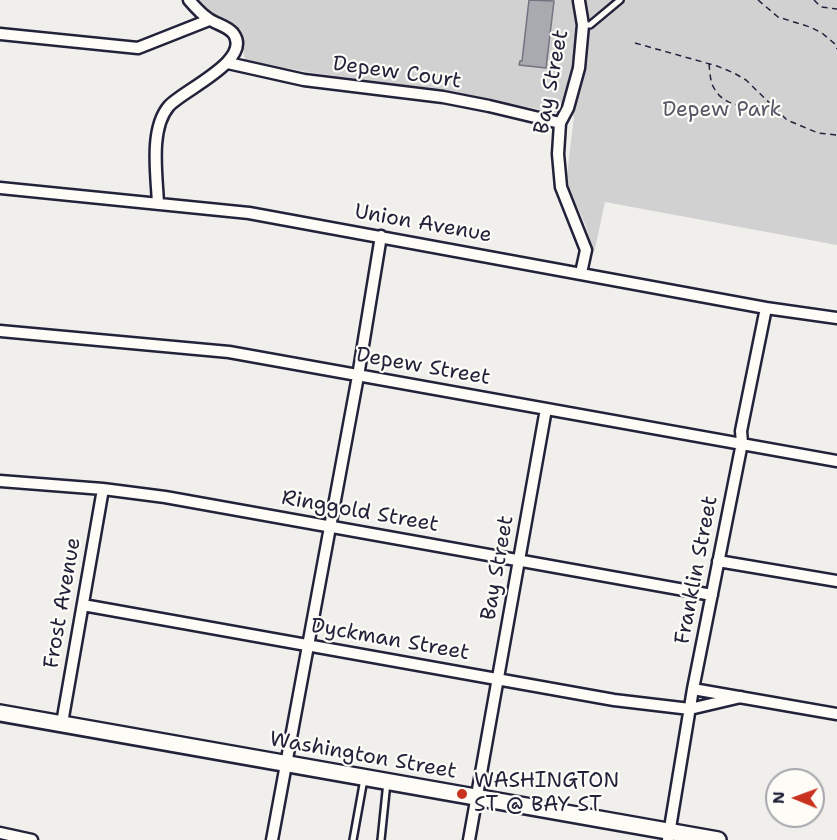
<!DOCTYPE html>
<html>
<head>
<meta charset="utf-8">
<style>
	body { margin:0 }
	#map { position:relative; width:837px; height:840px; overflow:hidden; background:#f0efec; font-family:"Shantell Sans",sans-serif }
	canvas { display:block }
	.north { position:absolute; left:765px; top:768px; width:60px; height:60px; box-sizing:border-box; background:#fdfcf7; border:2px solid #a5a5ac; border-radius:50%; rotate:271deg; font-size:16px; font-weight:700; line-height:24px; text-align:center; color:#22223b }
	.north::after { content:''; display:block; margin:auto; width:21px; height:27px; background:#c8321e; clip-path:polygon(50% 0,100% 100%,50% 72%,0 100%) }
</style>
</head>
<body>
<div id="map">
<canvas width="837" height="840"></canvas>
<div class="north">N</div>
</div>
<script>
const c = document.querySelector('canvas').getContext('2d');
c.lineJoin = 'round';
function fillPath(path, color) {
  c.fillStyle = color;
  c.fill(path, 'evenodd');
}
function trace(path, color, width, dash) {
  c.strokeStyle = color;
  c.lineWidth = width;
  c.lineCap = dash ? 'butt' : 'round';
  c.setLineDash(dash || []);
  c.stroke(path);
}
function write(font, color, halo, rows, align = 'center') {
  c.font = font + ' "Shantell Sans",sans-serif';
  c.lineWidth = 4.5;
  c.setLineDash([]);
  c.textBaseline = 'middle';
  c.strokeStyle = halo;
  c.fillStyle = color;
  for (const [text, x, y, turn = 0] of rows) {
    c.save();
    c.translate(x, y);
    c.rotate((+turn || 0) * Math.PI / 180);
    c.textAlign = isNaN(turn) ? turn : align;
    if (halo) c.strokeText(text, 0, 0);
    c.fillText(text, 0, 0);
    c.restore();
  }
}
const green = new Path2D(`
	M 195,0 L 837,0 L 837,245 L 605,202 L 594,253 L 585,224 L 569,188 L 567,175 L 574,116 L 444,91 L 307,72 L 245,60 L 239,30 L 214,15 Z`);
const water = new Path2D(`
	M 529,0 L 554,1 L 546,68 L 519,65 L 520,61 L 522,61 Z`);
const path = new Path2D(`
	M 758,0 L 778,17 L 810,27 L 822,33 L 835,44 L 837,49
	M 814,0 L 821,7 L 837,9
	M 635,43 L 717,66 L 734,73 L 746,80 L 787,120 L 818,133 L 837,135
	M 709,64 C 710,72 710,82 714,88 C 725,109 752,108 771,105`);
const lane = new Path2D(`
	M 583,25 L 590,25 L 620,0
	M 353,840 L 364,779
	M 381,840 L 387,782`);
const street = new Path2D(`
	M 579,1 L 583,25 L 579,68 L 568,108 L 560,123 L 558,154 L 561,187 L 586,250 L 581,273
	M 0,34 L 138,48 L 209,20
	M 228,63 L 304,80 L 443,97 L 489,106 L 560,123
	M 0,188 L 249,213 L 766,308 L 837,318
	M 158,204 C 157,176 149,129 169,106 C 183,90 254,60 233,33 C 227,26 216,24 209,19 C 201,14 195,7 189,0
	M 0,331 L 229,352 L 837,461
	M 0,481 L 103,489 L 165,497 L 712,595
	M 718,561 L 837,581
	M 83,605 L 614,700 L 690,709 L 741,697
	M 693,689 L 837,714
	M 62,723 L 103,489
	M 0,833 L 32,840
	M 272,840 L 358,376 L 381,236
	M 469,840 L 546,409
	M 668,840 L 693,689 L 742,443 L 741,431 L 766,308`);
const secondary = new Path2D(`
	M 0,713 L 718,840`);
const markers = [
	[462,794,6,"#c8321e"]
];
const streetNames = [
	["Depew Court",397,73,8],
	["Bay Street",552,82,-79],
	["Union Avenue",423,224,10],
	["Depew Street",423,367,10],
	["Ringgold Street",360,512,10],
	["Bay Street",498,568,-80],
	["Franklin Street",697,570,-79],
	["Frost Avenue",63,603,-80],
	["Dyckman Street",390,640,10],
	["Washington Street",363,756,10]
];
const parkNames = [
	["Depew Park",722,111]
];
const poiNames = [
	["WASHINGTON",474,782],
	["ST @ BAY ST",474,806]
];
fillPath(green, '#d2d1d1');
fillPath(water, '#a9a9b0');
trace(water, '#737381', 1.5);
trace(lane, '#22223b', 10);
trace(street, '#22223b', 15);
trace(secondary, '#22223b', 20);
trace(path, '#22223b', 1.5, [6, 4.5]);
trace(lane, '#fdfcf7', 5);
trace(street, '#fdfcf7', 10);
trace(secondary, '#fdfcf7', 15);
for (const [x, y, r, color] of markers) {
  const dot = new Path2D();
  dot.arc(x, y, r, 0, 2 * Math.PI);
  c.fillStyle = color;
  c.fill(dot);
  trace(dot, '#fdfcf7', 2);
}
write('21px', '#22223b', '#fdfcf7', streetNames);
write('21px', '#575768', '#fdfcf7', parkNames);
write('21px', '#22223b', '#fdfcf7', poiNames, 'left');
</script>
</body>
</html>
